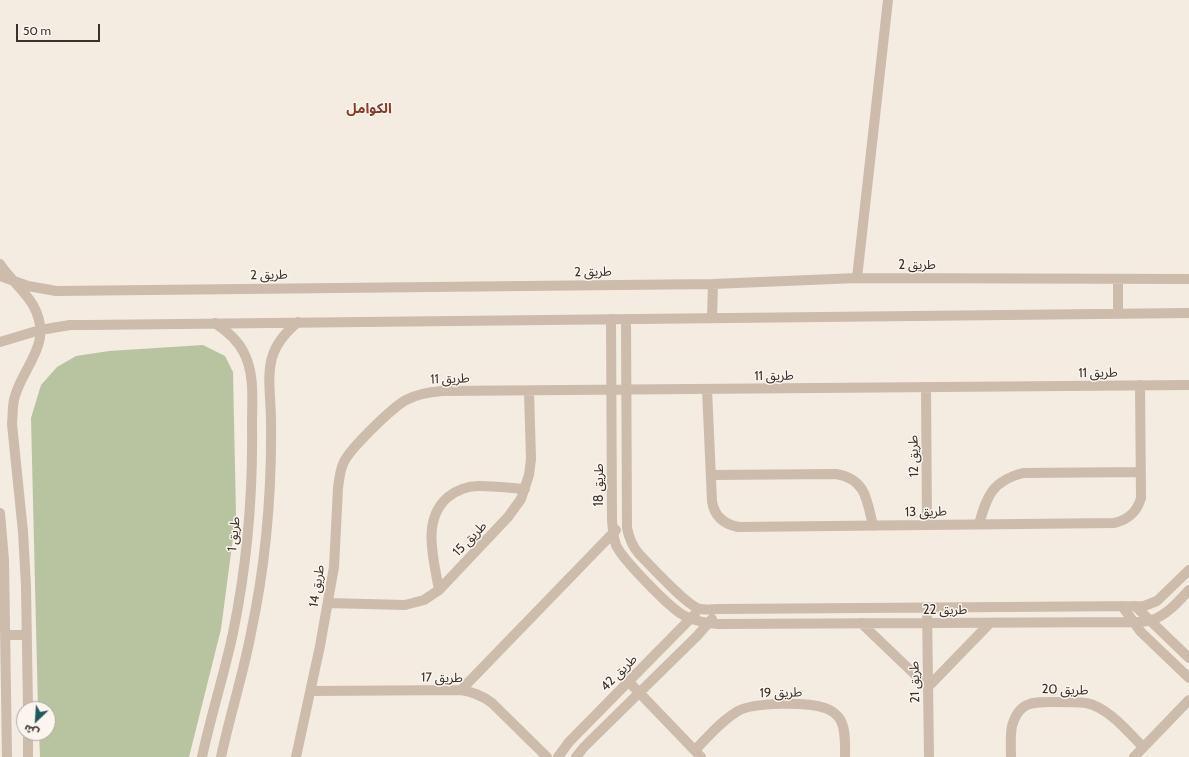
<!DOCTYPE html>
<html>
<head>
<meta charset="utf-8">
<style>
	body { margin:0 }
	#map { position:relative; width:1189px; height:757px; overflow:hidden; background:#f4ebe1; font-family:Cabin,"Noto Sans Arabic",sans-serif }
	canvas { display:block }
	.north { position:absolute; left:16px; top:701px; width:40px; height:40px; box-sizing:border-box; background:#fbf5ee; border:1px solid #aea6a0; border-radius:50%; rotate:205deg; font-size:11px; font-weight:700; line-height:16px; text-align:center; color:#3b302b }
	.north::after { content:''; display:block; margin:auto; width:14px; height:18px; background:#1f5a5e; clip-path:polygon(50% 0,100% 100%,50% 72%,0 100%) }
	.scale { position:absolute; left:16px; top:24px; width:84px; height:18px; box-sizing:border-box; border:2px solid #3b302b; border-top:0; padding-left:5px; font-size:12px; line-height:14px; white-space:nowrap; color:#3b302b; -webkit-text-stroke:3px #fbf5ee; paint-order:stroke }
</style>
</head>
<body>
<div id="map">
<canvas width="1189" height="757"></canvas>
<div class="north">ش</div>
<div class="scale">50 m</div>
</div>
<script>
const c = document.querySelector('canvas').getContext('2d');
c.lineJoin = 'round';
function fillPath(path, color) {
  c.fillStyle = color;
  c.fill(path, 'evenodd');
}
function trace(path, color, width, dash) {
  c.strokeStyle = color;
  c.lineWidth = width;
  c.lineCap = dash ? 'butt' : 'round';
  c.setLineDash(dash || []);
  c.stroke(path);
}
function write(font, color, halo, rows, align = 'center') {
  c.font = font + ' Cabin,"Noto Sans Arabic",sans-serif';
  c.lineWidth = 3;
  c.setLineDash([]);
  c.textBaseline = 'middle';
  c.strokeStyle = halo;
  c.fillStyle = color;
  for (const [text, x, y, turn = 0] of rows) {
    c.save();
    c.translate(x, y);
    c.rotate((+turn || 0) * Math.PI / 180);
    c.textAlign = isNaN(turn) ? turn : align;
    if (halo) c.strokeText(text, 0, 0);
    c.fillText(text, 0, 0);
    c.restore();
  }
}
const green = new Path2D(`
	M 203,345 L 225,356 L 233,372 L 236,515 L 221,629 L 189,757 L 40,757 L 39,733 L 48,733 L 48,709 L 38,709 L 31,418 L 41,385 L 57,367 L 76,356 L 109,351 Z`);
const minor = new Path2D(`
	M 0,264 C 10,279 24,290 33,305 C 54,343 25,363 15,396 C 12,405 13,415 12,424 L 23,532 L 26,586 L 28,709
	M 0,276 L 28,286 L 56,291 L 713,284 L 857,278 L 1189,279
	M 857,278 L 888,0
	M 1118,280 L 1118,314
	M 712,318 L 713,284
	M 611,319 L 612,521 C 613,528 613,537 616,545 C 622,559 669,607 683,615 C 693,621 706,623 718,624 L 1133,622 C 1139,622 1146,622 1152,620 C 1167,615 1178,602 1189,590
	M 626,319 L 627,528 C 629,538 632,546 639,554 C 650,565 687,606 700,609 C 706,610 713,609 719,609 L 1144,606 L 1157,601 L 1189,570
	M 0,342 L 40,330 L 70,325 L 87,325 L 1189,313
	M 926,387 L 927,525
	M 707,389 L 712,501 C 714,516 724,524 738,527 L 1114,523 C 1128,520 1137,512 1141,498 L 1140,385
	M 711,475 L 836,474 C 866,479 867,500 873,526
	M 0,513 L 4,560 L 7,757
	M 979,524 C 987,496 992,481 1023,473 L 1141,472
	M 439,590 C 434,560 421,520 448,497 C 457,490 468,486 479,486 C 495,486 510,488 525,489
	M 328,603 L 405,605 L 424,600 L 439,590 L 508,517 L 521,499 L 529,475 L 531,459 L 529,391
	M 1122,606 L 1141,632 L 1189,678
	M 1135,606 L 1189,658
	M 927,608 L 929,757
	M 861,623 L 928,687 L 990,623
	M 5,635 L 26,635
	M 629,682 L 701,757
	M 461,690 L 616,530
	M 311,691 L 461,690 C 473,692 482,695 492,703 L 547,757
	M 28,733 L 28,757
	M 695,750 C 708,737 721,721 738,711 C 754,702 807,702 825,708 C 831,710 838,715 841,721 C 846,731 845,746 845,757
	M 202,757 C 211,715 224,675 233,633 C 247,565 253,495 252,425 C 252,402 255,374 244,353 C 238,340 227,331 215,323
	M 221,757 C 230,715 243,675 251,633 C 266,563 272,491 271,419 C 270,377 261,352 298,322
	M 296,757 L 320,646 L 334,567 L 338,488 C 339,480 340,471 343,464 C 348,450 393,407 406,400 C 417,394 429,392 442,391 L 1189,385
	M 558,757 L 569,742 L 695,614
	M 576,757 L 584,747 L 697,636 L 712,619
	M 1011,757 C 1011,747 1010,736 1012,726 C 1019,701 1033,702 1055,702 C 1065,702 1076,702 1086,703 C 1108,707 1128,732 1143,747
	M 1134,757 L 1189,700`);
const streetNames = [
	["طريق 2",917,265],
	["طريق 2",593,272,-1],
	["طريق 2",269,275,-1],
	["طريق 11",1098,373,-1],
	["طريق 11",774,376,-1],
	["طريق 11",450,379,-2],
	["طريق 12",914,456,-91],
	["طريق 18",599,485,-90],
	["طريق 13",926,512,-1],
	["طريق 1",234,534,-84],
	["طريق 15",470,539,-46],
	["طريق 14",317,586,-81],
	["طريق 22",945,610],
	["طريق 42",619,673,-45],
	["طريق 17",442,678,1],
	["طريق 21",915,682,-91],
	["طريق 20",1065,690,2],
	["طريق 19",781,693,-1]
];
const neighbourhoodNames = [
	["الكوامل",369,109]
];
fillPath(green, '#b8c4a0');
trace(minor, '#cdbbac', 10);
write('13px', '#3b302b', '#fbf5ee', streetNames);
write('bold 14px', '#8c3b22', '#fbf5ee', neighbourhoodNames);
</script>
</body>
</html>
